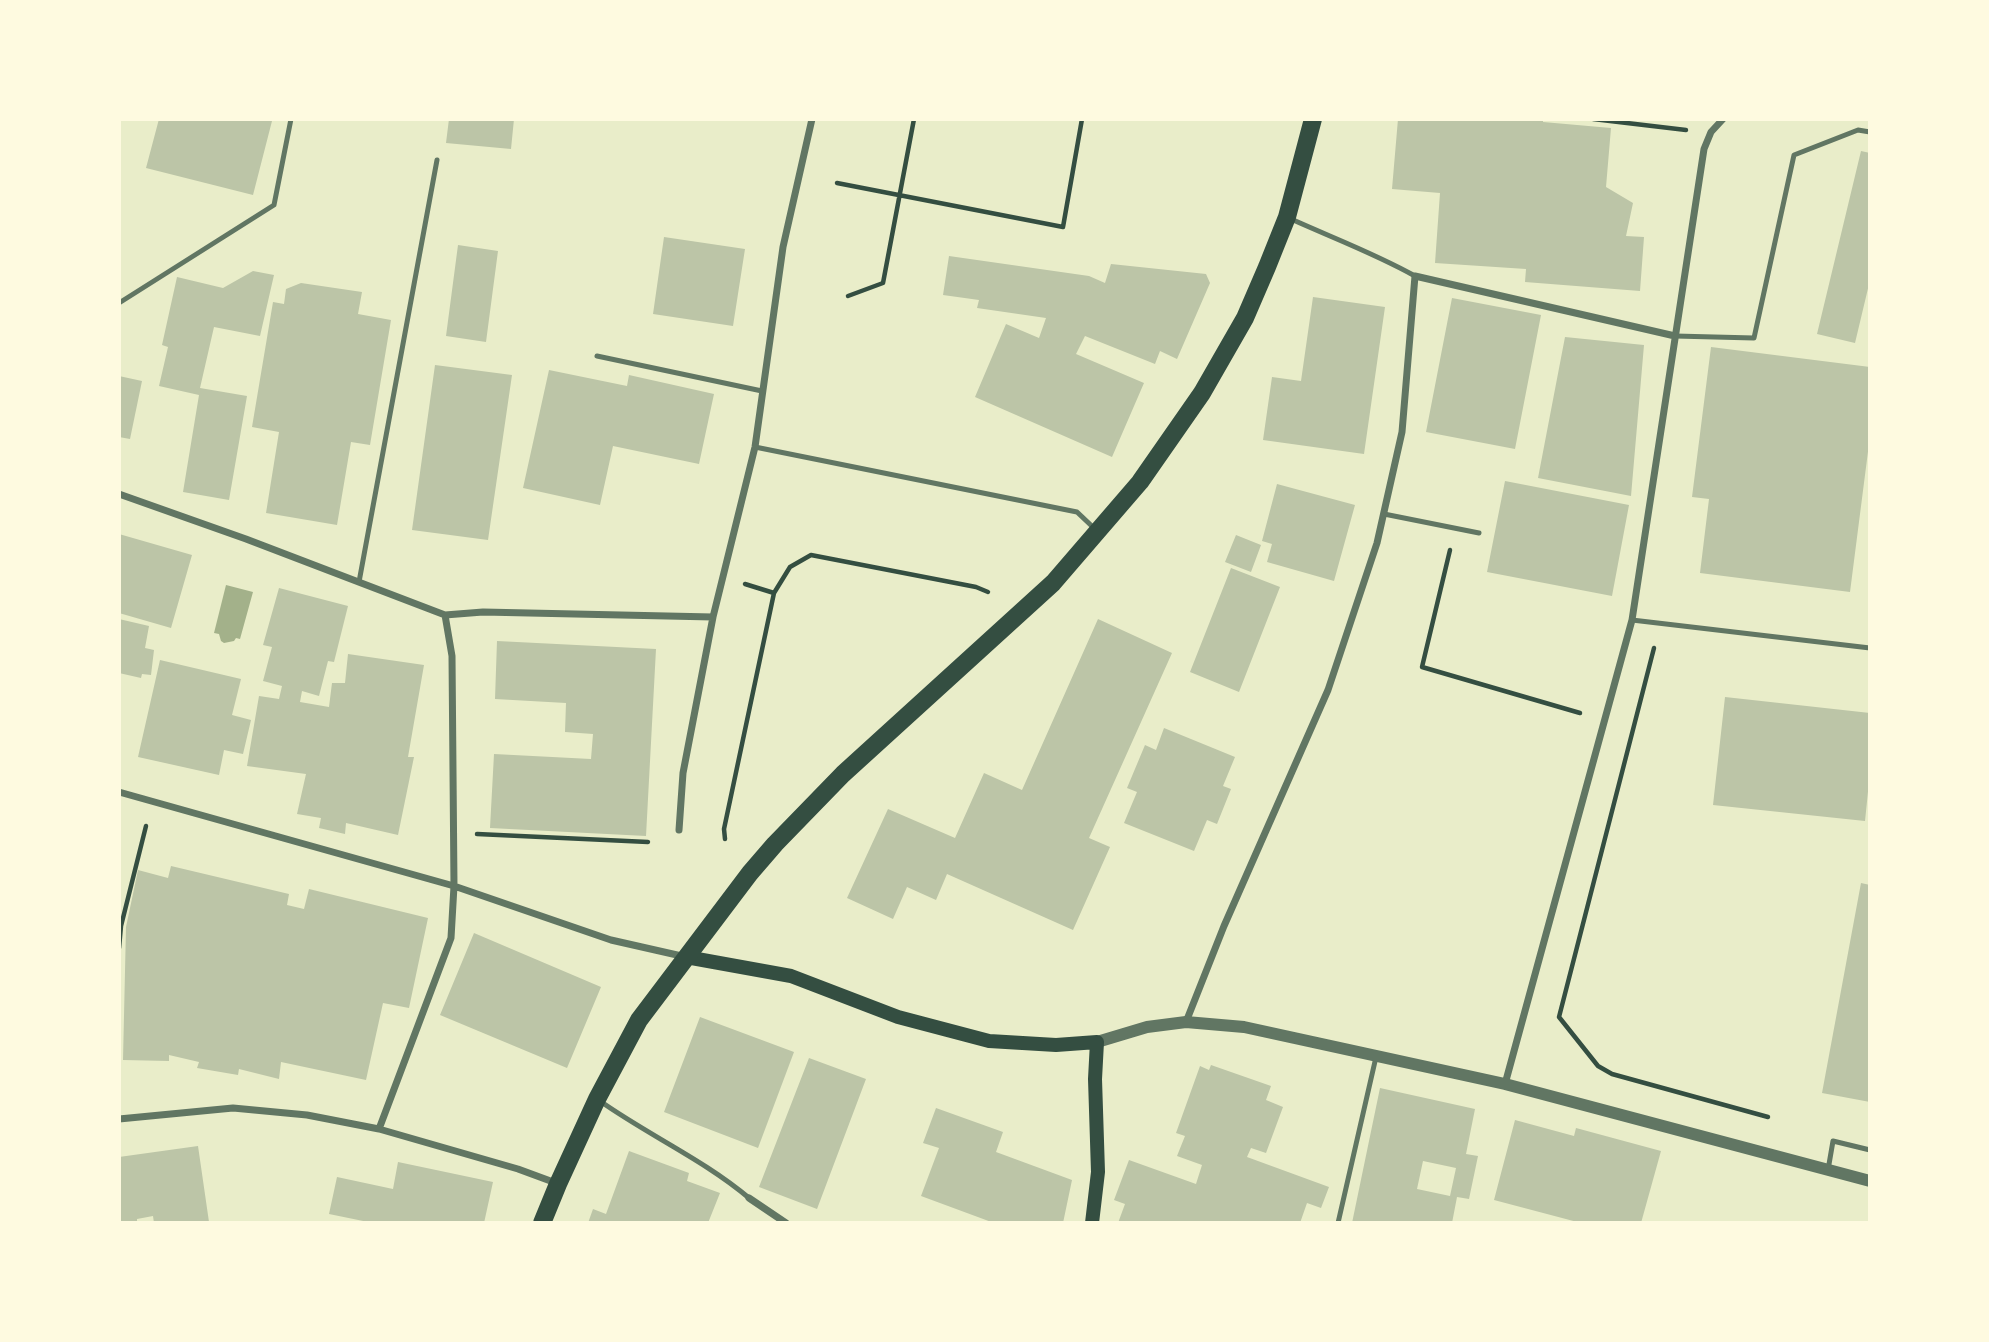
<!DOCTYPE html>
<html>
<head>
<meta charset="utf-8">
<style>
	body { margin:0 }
	#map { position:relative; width:1989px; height:1342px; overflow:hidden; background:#e9edc9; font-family:"DM Sans",sans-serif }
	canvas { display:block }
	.frame { position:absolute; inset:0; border:121px solid #fefae0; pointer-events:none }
</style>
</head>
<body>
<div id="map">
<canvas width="1989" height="1342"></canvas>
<div class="frame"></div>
</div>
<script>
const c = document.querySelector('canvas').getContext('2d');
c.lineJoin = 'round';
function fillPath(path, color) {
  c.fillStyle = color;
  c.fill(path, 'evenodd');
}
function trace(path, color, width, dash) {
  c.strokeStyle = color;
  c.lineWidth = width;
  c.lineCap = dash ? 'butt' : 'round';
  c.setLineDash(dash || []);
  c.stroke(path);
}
const water = new Path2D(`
	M 226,585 L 253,592 L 240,639 L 236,638 L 234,641 L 224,643 L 221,641 L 219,634 L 214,633 Z`);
const building = new Path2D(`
	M 159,119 L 266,119 L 272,121 L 253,195 L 146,168 Z
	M 449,119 L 514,119 L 511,149 L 446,143 Z
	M 1398,119 L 1543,119 L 1543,122 L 1611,128 L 1606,187 L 1633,203 L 1626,236 L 1644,237 L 1640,291 L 1525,282 L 1526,269 L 1435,263 L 1440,193 L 1392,189 Z
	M 1861,151 L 1870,153 L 1870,280 L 1855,343 L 1817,334 Z
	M 664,237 L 745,249 L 733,326 L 653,314 Z
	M 458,245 L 498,251 L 486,342 L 446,336 Z
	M 949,256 L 1089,276 L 1105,283 L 1111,264 L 1206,274 L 1210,283 L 1177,359 L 1160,351 L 1155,364 L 1085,336 L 1076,354 L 1144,383 L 1112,457 L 975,397 L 1006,324 L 1039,338 L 1046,318 L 977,308 L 979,300 L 943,295 Z
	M 253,271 L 274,275 L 260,336 L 214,327 L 200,388 L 247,396 L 229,500 L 183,492 L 199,395 L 159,386 L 168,347 L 162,345 L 177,277 L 223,288 Z
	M 301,283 L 362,292 L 358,314 L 391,320 L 370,445 L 351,442 L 337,525 L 266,513 L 279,432 L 252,427 L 273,302 L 284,304 L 286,289 Z
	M 1313,297 L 1385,307 L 1364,454 L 1263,440 L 1272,377 L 1301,381 Z
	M 1452,298 L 1541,315 L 1515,449 L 1426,432 Z
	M 1565,337 L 1644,345 L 1631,496 L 1538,478 Z
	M 1711,347 L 1870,367 L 1870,436 L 1850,592 L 1700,573 L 1709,499 L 1692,497 Z
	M 435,365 L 512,375 L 488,540 L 412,530 Z
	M 549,370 L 627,386 L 629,375 L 714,394 L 699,464 L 613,446 L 600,505 L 523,488 Z
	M 119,376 L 142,381 L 130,439 L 119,437 Z
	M 1505,481 L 1629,505 L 1612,596 L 1487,572 Z
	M 1277,484 L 1355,505 L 1334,581 L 1267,562 L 1272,544 L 1262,541 Z
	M 119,534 L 192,555 L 171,628 L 119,613 Z
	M 1236,535 L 1261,545 L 1251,572 L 1225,562 Z
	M 1231,568 L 1280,587 L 1239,692 L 1190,672 Z
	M 279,588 L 348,606 L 334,662 L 328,661 L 319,696 L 302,691 L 300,702 L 329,707 L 332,683 L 345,683 L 348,654 L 424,665 L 408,757 L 414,757 L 398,835 L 346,823 L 345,834 L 319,828 L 321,818 L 297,814 L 306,774 L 247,766 L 259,696 L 279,699 L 282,686 L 263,681 L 272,647 L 263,645 Z
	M 119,619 L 149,626 L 145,648 L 154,650 L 151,675 L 142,674 L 141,678 L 119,673 Z
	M 1098,619 L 1172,653 L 1089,838 L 1110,847 L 1073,930 L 947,874 L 936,900 L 907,887 L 893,919 L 847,898 L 888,809 L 955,838 L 984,773 L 1022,790 Z
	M 497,641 L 656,649 L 646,836 L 490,828 L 494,754 L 591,759 L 593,734 L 565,732 L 566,703 L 495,699 Z
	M 160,660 L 241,679 L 232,715 L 251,720 L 243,754 L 224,750 L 219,775 L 138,757 Z
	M 1725,697 L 1870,713 L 1870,772 L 1865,821 L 1713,805 Z
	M 1164,728 L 1235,757 L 1223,786 L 1231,789 L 1217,824 L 1207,820 L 1194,851 L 1124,823 L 1137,792 L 1127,788 L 1145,745 L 1156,750 Z
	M 171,866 L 289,894 L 287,905 L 304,909 L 309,889 L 428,918 L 409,1008 L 383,1003 L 366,1080 L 281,1062 L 279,1079 L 239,1069 L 238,1075 L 197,1068 L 199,1062 L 169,1055 L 169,1061 L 123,1060 L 126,927 L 138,870 L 168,878 Z
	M 1861,883 L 1870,885 L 1870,1102 L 1822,1093 Z
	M 474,933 L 601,987 L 567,1068 L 440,1015 Z
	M 700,1017 L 794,1052 L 758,1148 L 664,1112 Z
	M 809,1058 L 866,1079 L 817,1209 L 759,1187 Z
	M 1211,1065 L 1271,1086 L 1266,1100 L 1283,1107 L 1266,1153 L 1251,1148 L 1247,1157 L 1329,1187 L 1321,1208 L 1307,1203 L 1300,1223 L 1118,1223 L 1125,1204 L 1114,1200 L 1129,1160 L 1196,1184 L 1202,1165 L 1177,1156 L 1185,1136 L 1176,1133 L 1200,1066 L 1209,1070 Z
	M 1380,1088 L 1475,1109 L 1466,1154 L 1478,1156 L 1469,1199 L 1457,1197 L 1452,1223 L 1352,1223 ZM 1423,1161 L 1456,1168 L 1450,1196 L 1417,1189 Z
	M 936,1108 L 1003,1132 L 996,1152 L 1072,1180 L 1063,1223 L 994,1223 L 921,1196 L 939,1148 L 923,1143 Z
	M 1515,1120 L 1574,1136 L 1576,1128 L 1661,1151 L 1641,1223 L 1581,1223 L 1494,1200 Z
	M 198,1146 L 209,1222 L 154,1223 L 153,1216 L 137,1219 L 137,1223 L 119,1223 L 119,1157 Z
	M 629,1151 L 689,1173 L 687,1181 L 720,1193 L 708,1223 L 588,1223 L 593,1209 L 606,1214 Z
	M 398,1162 L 493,1182 L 484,1223 L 373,1223 L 329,1214 L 337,1177 L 393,1189 Z`);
const path = new Path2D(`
	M 1593,119 L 1686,130
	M 837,183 L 1063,227 L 1082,119
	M 848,296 L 883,283 L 914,119
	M 1450,550 L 1422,667 L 1580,713
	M 745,584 L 774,593
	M 1654,648 L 1559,1017 L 1598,1066 L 1612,1074 L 1768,1117
	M 477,834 L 648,842
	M 725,839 L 724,829 L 774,593 L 790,567 L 811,555 L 976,587 L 988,592
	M 119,948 L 121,926 L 146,826`);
const service = new Path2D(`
	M 1291,219 C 1333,238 1376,254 1415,276
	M 119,303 L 274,205 L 291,119
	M 1675,336 L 1754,338 L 1794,155 L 1858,130 L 1870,132
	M 597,356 L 762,391
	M 755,447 L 1077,512 L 1096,530
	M 1384,514 L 1479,533
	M 359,582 L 437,160
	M 1632,620 L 1870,648
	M 600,1101 C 648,1135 704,1160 749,1198
	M 1828,1170 L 1833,1141 L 1870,1150
	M 1338,1223 L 1376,1057`);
const minor = new Path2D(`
	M 119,494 L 246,539 L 445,615 L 483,612 L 713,617
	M 119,792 L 454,886 L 611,940 L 686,957
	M 679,830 L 683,773 L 713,617 L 755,447 L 783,247 L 812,119
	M 1186,1022 L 1224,926 L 1328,690 L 1377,543 L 1402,432 L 1415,276 L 1675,336
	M 1505,1084 L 1632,620 L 1704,149 L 1711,132 L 1723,119
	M 119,1119 L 233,1108 L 307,1115 L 379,1129 L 518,1169 L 556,1183
	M 379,1129 L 451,938 L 454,886 L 452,656 L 445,615
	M 749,1198 L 786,1223`);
const tertiary = new Path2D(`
	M 1097,1042 L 1147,1027 L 1186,1022 L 1244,1027 L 1505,1084 L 1870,1181`);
const secondary = new Path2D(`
	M 686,957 L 791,976 L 898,1017 L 989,1041 L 1056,1045 L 1097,1042 L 1095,1079 L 1098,1172 L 1092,1223`);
const primary = new Path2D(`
	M 542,1223 L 558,1184 L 597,1099 L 639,1020 L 750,873 L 775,844 L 843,774 L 1053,583 L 1140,482 L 1202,393 L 1245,318 L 1267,267 L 1287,217 L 1313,119`);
fillPath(water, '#a3b18a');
fillPath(building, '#bcc5a7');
trace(path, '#344e41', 4.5);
trace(service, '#617663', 5);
trace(minor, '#617663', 7);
trace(tertiary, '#617663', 12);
trace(secondary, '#344e41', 14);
trace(primary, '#344e41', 18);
</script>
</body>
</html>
